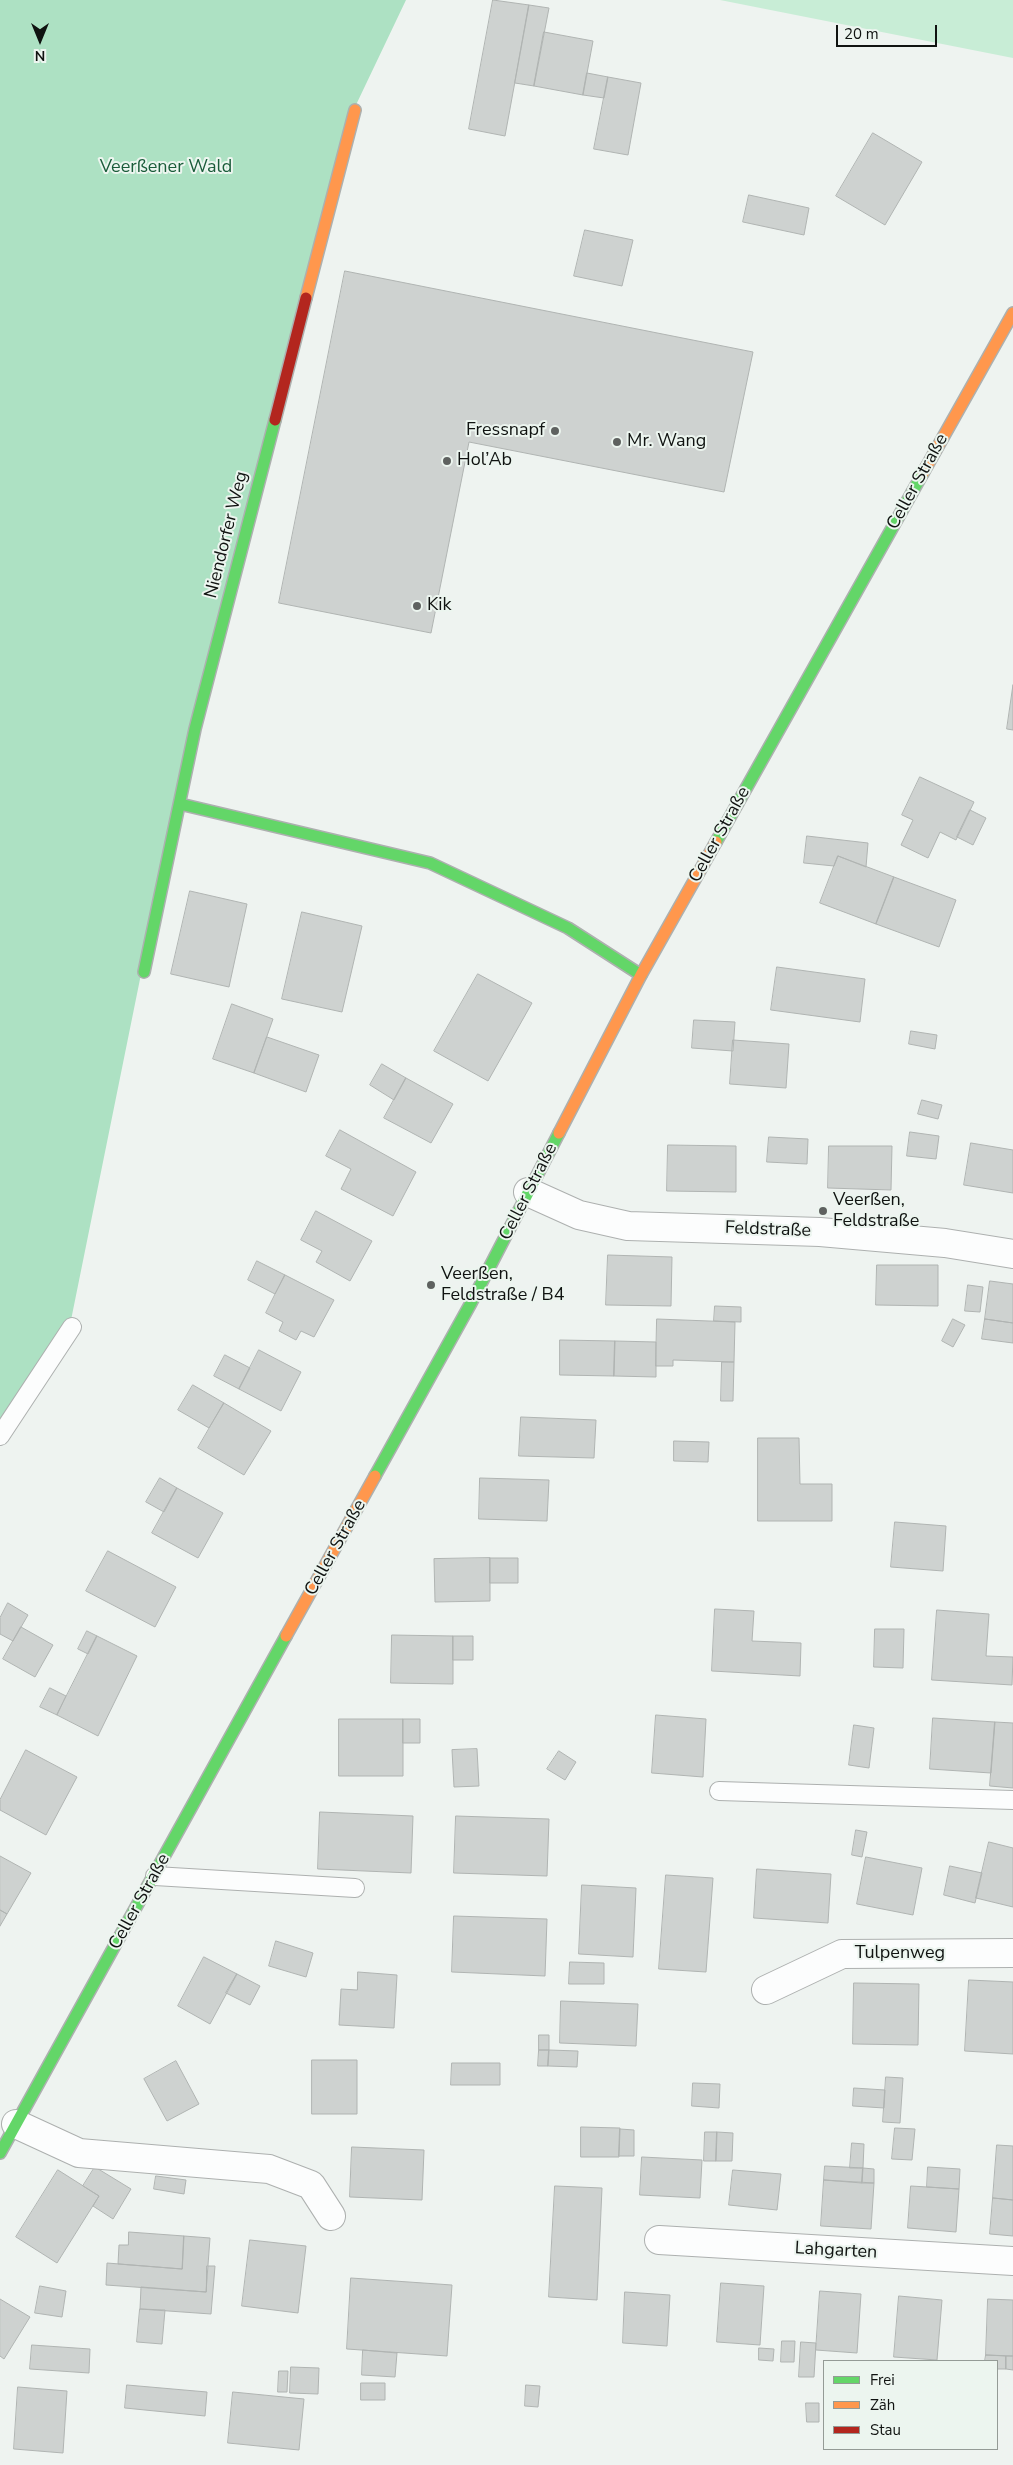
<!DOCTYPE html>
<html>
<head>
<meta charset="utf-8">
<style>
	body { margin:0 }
	#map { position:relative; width:1013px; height:2465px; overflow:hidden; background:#eef3f0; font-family:"Nunito Sans",sans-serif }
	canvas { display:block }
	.legend { position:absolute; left:823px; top:2360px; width:175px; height:90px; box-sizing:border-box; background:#ecf5ef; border:1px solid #949b96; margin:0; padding:6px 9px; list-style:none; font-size:15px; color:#101311 }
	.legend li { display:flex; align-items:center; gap:10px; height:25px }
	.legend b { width:25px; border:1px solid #949b96 }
	.north { position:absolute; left:15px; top:15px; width:50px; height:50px; -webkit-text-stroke:4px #ecf5ef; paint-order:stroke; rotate:180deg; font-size:14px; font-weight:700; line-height:20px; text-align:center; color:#101311 }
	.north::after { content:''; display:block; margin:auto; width:18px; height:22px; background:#101311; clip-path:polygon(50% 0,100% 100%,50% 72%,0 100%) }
	.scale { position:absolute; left:836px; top:25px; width:101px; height:22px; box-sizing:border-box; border:2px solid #101311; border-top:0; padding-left:6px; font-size:15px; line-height:18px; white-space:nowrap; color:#101311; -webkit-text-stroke:4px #ecf5ef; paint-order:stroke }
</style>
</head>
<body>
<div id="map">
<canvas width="1013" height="2465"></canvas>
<ul class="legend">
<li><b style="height:6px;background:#63d668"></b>Frei</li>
<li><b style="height:6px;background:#ff974d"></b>Zäh</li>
<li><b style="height:6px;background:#b3261e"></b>Stau</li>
</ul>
<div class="north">N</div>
<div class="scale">20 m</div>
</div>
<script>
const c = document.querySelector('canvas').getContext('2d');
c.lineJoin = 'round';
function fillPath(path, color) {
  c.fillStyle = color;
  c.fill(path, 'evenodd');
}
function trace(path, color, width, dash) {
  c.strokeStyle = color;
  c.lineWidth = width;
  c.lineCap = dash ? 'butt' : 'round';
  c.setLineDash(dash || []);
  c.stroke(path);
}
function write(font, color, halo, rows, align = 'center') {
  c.font = font + ' "Nunito Sans",sans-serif';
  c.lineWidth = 4;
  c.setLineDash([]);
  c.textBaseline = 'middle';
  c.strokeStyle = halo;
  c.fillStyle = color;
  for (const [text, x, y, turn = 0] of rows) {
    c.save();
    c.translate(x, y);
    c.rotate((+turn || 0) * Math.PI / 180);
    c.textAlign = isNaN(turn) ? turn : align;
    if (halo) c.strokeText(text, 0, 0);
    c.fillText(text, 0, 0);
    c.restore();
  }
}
const green = new Path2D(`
	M 720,0 L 1013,0 L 1013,58 Z`);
const forest = new Path2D(`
	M 0,0 L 406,0 L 355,107 L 191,727 L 70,1325 L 0,1431 Z`);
const building = new Path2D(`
	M 493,0 L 529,5 L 505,136 L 469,129 Z
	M 529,5 L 549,8 L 534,86 L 515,83 Z
	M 544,32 L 593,41 L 583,95 L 534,86 Z
	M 587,73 L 608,77 L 604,98 L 583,95 Z
	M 608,77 L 641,83 L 628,155 L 594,149 Z
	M 873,133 L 922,162 L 885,225 L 836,196 Z
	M 749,195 L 809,208 L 804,235 L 743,222 Z
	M 585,230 L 633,240 L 622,286 L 574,276 Z
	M 345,271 L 753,352 L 724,492 L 469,442 L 431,633 L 279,603 Z
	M 1013,685 L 1013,730 L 1007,729 Z
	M 920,777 L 974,802 L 956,840 L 940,832 L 928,858 L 901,845 L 913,820 L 902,815 Z
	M 970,810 L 986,818 L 973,845 L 957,837 Z
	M 807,836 L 868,843 L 866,867 L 838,856 L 834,866 L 804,863 Z
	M 838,856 L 894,877 L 876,924 L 820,903 Z
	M 894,877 L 956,900 L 939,947 L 876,924 Z
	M 190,891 L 247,904 L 229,987 L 171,974 Z
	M 302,912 L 362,926 L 342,1012 L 282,999 Z
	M 777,967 L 865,979 L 860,1022 L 771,1010 Z
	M 478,974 L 532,1003 L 488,1081 L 434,1051 Z
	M 232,1004 L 273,1019 L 254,1073 L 213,1059 Z
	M 694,1020 L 735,1022 L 733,1051 L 692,1048 Z
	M 911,1031 L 937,1035 L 935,1049 L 909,1044 Z
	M 267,1037 L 319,1055 L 306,1092 L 254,1073 Z
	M 733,1040 L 789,1044 L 786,1088 L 730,1084 Z
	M 382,1064 L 406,1078 L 394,1100 L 370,1085 Z
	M 406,1078 L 453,1104 L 431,1143 L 384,1118 Z
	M 922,1100 L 942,1105 L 938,1119 L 918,1114 Z
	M 340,1130 L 416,1172 L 393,1216 L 341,1189 L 351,1169 L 326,1156 Z
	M 910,1132 L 939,1136 L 936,1159 L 907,1156 Z
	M 769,1137 L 808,1139 L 807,1164 L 767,1162 Z
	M 971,1143 L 1013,1150 L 1013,1193 L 964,1185 Z
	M 668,1145 L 736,1146 L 736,1192 L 667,1191 Z
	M 829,1146 L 892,1146 L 891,1190 L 828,1188 Z
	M 316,1211 L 372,1241 L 350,1281 L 316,1262 L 322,1251 L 301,1240 Z
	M 608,1255 L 672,1257 L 671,1306 L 606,1305 Z
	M 257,1261 L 285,1275 L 275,1294 L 248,1280 Z
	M 877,1265 L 938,1265 L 938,1306 L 876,1305 Z
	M 285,1275 L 334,1300 L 314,1337 L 301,1331 L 296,1340 L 279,1331 L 283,1322 L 266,1313 Z
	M 990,1281 L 1013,1284 L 1013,1323 L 985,1319 Z
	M 968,1285 L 983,1287 L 980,1312 L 965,1311 Z
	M 715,1306 L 741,1307 L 741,1322 L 714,1321 Z
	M 657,1319 L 735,1322 L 734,1362 L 673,1360 L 673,1366 L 656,1366 Z
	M 953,1319 L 965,1325 L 953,1347 L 942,1341 Z
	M 985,1319 L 1013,1323 L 1013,1343 L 982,1339 Z
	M 560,1340 L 615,1341 L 614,1376 L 560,1375 Z
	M 615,1341 L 656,1342 L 656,1377 L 614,1376 Z
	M 259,1350 L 301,1372 L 281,1411 L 239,1389 Z
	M 225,1355 L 250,1368 L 239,1389 L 214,1376 Z
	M 722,1362 L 734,1362 L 733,1401 L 721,1401 Z
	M 193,1385 L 224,1403 L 209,1428 L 178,1410 Z
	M 224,1403 L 271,1431 L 244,1475 L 198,1448 Z
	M 521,1417 L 596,1420 L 594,1458 L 519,1456 Z
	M 758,1438 L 799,1438 L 800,1484 L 832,1484 L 832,1521 L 758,1521 Z
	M 674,1441 L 709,1442 L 708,1462 L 674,1461 Z
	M 160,1478 L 177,1488 L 164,1512 L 146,1502 Z
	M 480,1478 L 549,1480 L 547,1521 L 479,1519 Z
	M 177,1488 L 223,1513 L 198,1558 L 152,1533 Z
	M 895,1522 L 946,1526 L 943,1571 L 891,1567 Z
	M 108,1551 L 176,1587 L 155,1627 L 86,1591 Z
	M 490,1558 L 490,1601 L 435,1602 L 434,1559 Z
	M 490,1558 L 518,1558 L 518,1583 L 490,1583 Z
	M 8,1603 L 28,1615 L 13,1641 L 0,1634 L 0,1618 Z
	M 715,1609 L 754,1611 L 752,1641 L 801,1643 L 800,1676 L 712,1671 Z
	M 937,1610 L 989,1614 L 986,1656 L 1013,1657 L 1012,1685 L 932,1680 Z
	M 21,1627 L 53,1645 L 35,1677 L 3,1659 Z
	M 875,1629 L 904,1629 L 903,1668 L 874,1667 Z
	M 87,1631 L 97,1636 L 88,1654 L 78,1649 Z
	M 392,1635 L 453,1636 L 453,1684 L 391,1683 Z
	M 97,1636 L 137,1656 L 98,1736 L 57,1715 Z
	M 453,1636 L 473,1636 L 473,1660 L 453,1660 Z
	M 50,1688 L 66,1696 L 57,1715 L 40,1707 Z
	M 656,1715 L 706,1719 L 703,1777 L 652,1773 Z
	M 933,1718 L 995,1722 L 991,1773 L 930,1769 Z
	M 339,1719 L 403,1719 L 403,1776 L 339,1776 Z
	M 403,1719 L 420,1719 L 420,1743 L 403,1743 Z
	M 995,1722 L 1013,1723 L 1013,1788 L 990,1786 Z
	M 854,1725 L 874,1728 L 869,1768 L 849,1765 Z
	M 477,1749 L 479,1786 L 454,1787 L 452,1750 Z
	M 26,1750 L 77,1777 L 46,1835 L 0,1810 L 0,1800 Z
	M 559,1751 L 576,1762 L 565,1780 L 547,1769 Z
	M 320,1812 L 413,1816 L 411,1873 L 318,1869 Z
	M 456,1816 L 549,1819 L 547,1876 L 454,1873 Z
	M 856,1830 L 867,1832 L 862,1857 L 852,1855 Z
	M 989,1842 L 1013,1848 L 1013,1907 L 976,1898 Z
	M 0,1856 L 31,1873 L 7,1914 L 0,1910 Z
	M 866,1857 L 922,1868 L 913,1915 L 857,1904 Z
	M 950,1866 L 982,1873 L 975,1903 L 944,1895 Z
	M 757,1869 L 831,1874 L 828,1923 L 754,1918 Z
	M 666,1875 L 713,1878 L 706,1972 L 659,1969 Z
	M 582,1885 L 636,1888 L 633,1957 L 579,1954 Z
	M 0,1910 L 7,1914 L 0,1926 Z
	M 454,1916 L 547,1919 L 545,1976 L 452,1972 Z
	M 276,1941 L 313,1953 L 306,1977 L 269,1966 Z
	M 204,1957 L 237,1974 L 210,2024 L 178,2006 Z
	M 570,1962 L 604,1963 L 604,1984 L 569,1984 Z
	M 358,1972 L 397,1975 L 394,2028 L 339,2025 L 341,1989 L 357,1990 Z
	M 237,1974 L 260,1986 L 250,2005 L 226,1993 Z
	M 969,1980 L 1013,1982 L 1013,2054 L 965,2051 Z
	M 854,1983 L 919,1984 L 918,2045 L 853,2044 Z
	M 561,2001 L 638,2004 L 636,2046 L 560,2043 Z
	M 539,2035 L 549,2035 L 549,2050 L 539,2050 Z
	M 539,2050 L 549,2050 L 548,2066 L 538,2066 Z
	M 549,2050 L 578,2051 L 577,2067 L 548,2066 Z
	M 312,2060 L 357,2060 L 357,2114 L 312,2114 Z
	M 176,2061 L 199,2104 L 167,2121 L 144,2079 Z
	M 452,2063 L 500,2063 L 500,2085 L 451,2085 Z
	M 886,2077 L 903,2078 L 900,2123 L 883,2122 Z
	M 693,2083 L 720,2084 L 719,2108 L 692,2106 Z
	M 854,2088 L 885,2090 L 884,2108 L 853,2106 Z
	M 581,2127 L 620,2128 L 619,2157 L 581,2157 Z
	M 895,2128 L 915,2129 L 912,2160 L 892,2159 Z
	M 620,2129 L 634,2130 L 634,2156 L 619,2156 Z
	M 705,2132 L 717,2132 L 716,2161 L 704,2161 Z
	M 717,2132 L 733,2133 L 732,2161 L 716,2161 Z
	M 852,2143 L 864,2144 L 863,2168 L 850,2168 Z
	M 997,2145 L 1013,2146 L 1013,2200 L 993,2198 Z
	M 352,2147 L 424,2150 L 422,2200 L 350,2197 Z
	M 642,2157 L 702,2160 L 700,2198 L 640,2195 Z
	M 825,2166 L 863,2168 L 862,2183 L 824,2180 Z
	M 95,2167 L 131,2189 L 113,2219 L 93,2206 L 99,2196 L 83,2186 Z
	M 928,2167 L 960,2169 L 959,2189 L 927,2187 Z
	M 863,2168 L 874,2169 L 874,2183 L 862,2183 Z
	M 58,2170 L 99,2196 L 57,2263 L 16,2237 Z
	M 733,2170 L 781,2174 L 777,2210 L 729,2205 Z
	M 156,2176 L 186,2180 L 184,2194 L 154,2189 Z
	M 824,2180 L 874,2183 L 871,2229 L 821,2226 Z
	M 555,2186 L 602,2188 L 597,2300 L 549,2297 Z
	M 911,2186 L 959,2189 L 956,2232 L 908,2228 Z
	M 993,2198 L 1013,2200 L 1013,2236 L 990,2234 Z
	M 129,2232 L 184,2236 L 182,2269 L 118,2264 L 119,2245 L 128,2245 Z
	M 184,2236 L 210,2238 L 206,2292 L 106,2285 L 107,2263 L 182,2269 Z
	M 250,2240 L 306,2246 L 298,2313 L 242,2306 Z
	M 207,2266 L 215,2266 L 211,2314 L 140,2309 L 141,2287 L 206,2292 Z
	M 351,2278 L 452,2285 L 447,2356 L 347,2349 Z
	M 721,2283 L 764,2286 L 760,2345 L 717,2342 Z
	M 40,2286 L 66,2291 L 62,2317 L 35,2313 Z
	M 820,2291 L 861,2294 L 857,2353 L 816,2350 Z
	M 625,2292 L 670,2295 L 667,2346 L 623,2343 Z
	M 899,2296 L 942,2300 L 937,2360 L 894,2357 Z
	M 0,2299 L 30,2317 L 4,2359 L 0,2356 Z
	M 988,2299 L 1013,2300 L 1013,2356 L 986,2355 Z
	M 140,2309 L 165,2310 L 162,2344 L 137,2342 Z
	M 782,2341 L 795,2341 L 794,2362 L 781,2362 Z
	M 801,2342 L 816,2343 L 814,2377 L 799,2377 Z
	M 32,2345 L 90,2349 L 89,2373 L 30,2369 Z
	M 759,2348 L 774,2349 L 773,2361 L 759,2360 Z
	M 363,2350 L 397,2353 L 395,2377 L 362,2375 Z
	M 986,2355 L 1006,2356 L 1006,2369 L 997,2369 L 997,2361 L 985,2361 Z
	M 1006,2356 L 1013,2356 L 1013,2370 L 1006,2369 Z
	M 291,2367 L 319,2368 L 318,2394 L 290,2393 Z
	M 279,2371 L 288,2371 L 287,2392 L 278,2392 Z
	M 361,2383 L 385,2383 L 385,2400 L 361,2400 Z
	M 127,2385 L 207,2392 L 205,2416 L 125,2408 Z
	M 526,2385 L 540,2386 L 538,2407 L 525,2406 Z
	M 18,2387 L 67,2391 L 63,2453 L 14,2449 Z
	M 233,2392 L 304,2399 L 299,2450 L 228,2443 Z
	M 806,2403 L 819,2403 L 819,2422 L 807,2422 Z`);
const lane = new Path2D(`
	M 0,1436 L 72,1327
	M 719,1791 L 1013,1800
	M 155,1876 L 355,1888`);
const street = new Path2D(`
	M 528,1192 L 579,1215 L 628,1226 L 820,1232 L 945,1243 L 1013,1254
	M 766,1990 L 842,1954 L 1013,1953
	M 16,2124 L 79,2153 L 269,2169 L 311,2185 L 331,2216
	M 659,2240 L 1013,2261`);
const fast = new Path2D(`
	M 180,804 L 430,863 L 568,928 L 641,975
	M 716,842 L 923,473
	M 144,972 L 195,729 L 275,420
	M 375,1476 L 471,1303 L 559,1133
	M 0,2153 L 286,1636`);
const slow = new Path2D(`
	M 306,298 L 355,110
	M 923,473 L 1013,313
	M 559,1133 L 641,975 L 716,842
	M 286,1636 L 375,1476`);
const jam = new Path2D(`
	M 275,420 L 306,298`);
const markers = [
	[555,431,5,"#5e615f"],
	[617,442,5,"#5e615f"],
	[447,461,5,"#5e615f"],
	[417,606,5,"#5e615f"],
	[823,1211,5,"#5e615f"],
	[431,1285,5,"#5e615f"]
];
const parkNames = [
	["Veerßener Wald",166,168]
];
const poiNames = [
	["Fressnapf",545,431,"right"],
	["Mr. Wang",627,442],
	["Hol’Ab",457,461],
	["Kik",427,606],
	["Veerßen,",833,1201],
	["Feldstraße",833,1222],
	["Veerßen,",441,1275],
	["Feldstraße / B4",441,1296]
];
const streetNames = [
	["Celler Straße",918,482,-61],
	["Niendorfer Weg",227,535,-76],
	["Celler Straße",720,835,-61],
	["Celler Straße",529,1192,-63],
	["Feldstraße",768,1230,2],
	["Celler Straße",336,1548,-61],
	["Celler Straße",140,1902,-61],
	["Tulpenweg",900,1954],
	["Lahgarten",836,2251,3]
];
fillPath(green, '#c8edd6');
fillPath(forest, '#ade1c3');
fillPath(building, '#ced2d0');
trace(building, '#b0b4b2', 1);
trace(lane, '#adb0af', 20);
trace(street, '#adb0af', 30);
trace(fast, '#adb0af', 14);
trace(slow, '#adb0af', 14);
trace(jam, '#adb0af', 14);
trace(lane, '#fcfdfd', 18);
trace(street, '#fcfdfd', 28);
trace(fast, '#63d668', 11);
trace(slow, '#ff974d', 11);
trace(jam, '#b3261e', 11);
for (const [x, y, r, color] of markers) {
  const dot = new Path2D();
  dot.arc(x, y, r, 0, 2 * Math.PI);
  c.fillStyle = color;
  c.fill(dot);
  trace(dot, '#ecf5ef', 2);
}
write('18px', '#1a5c3a', '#ecf5ef', parkNames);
write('18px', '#101311', '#ecf5ef', poiNames, 'left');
write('18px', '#101311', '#ecf5ef', streetNames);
</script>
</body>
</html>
